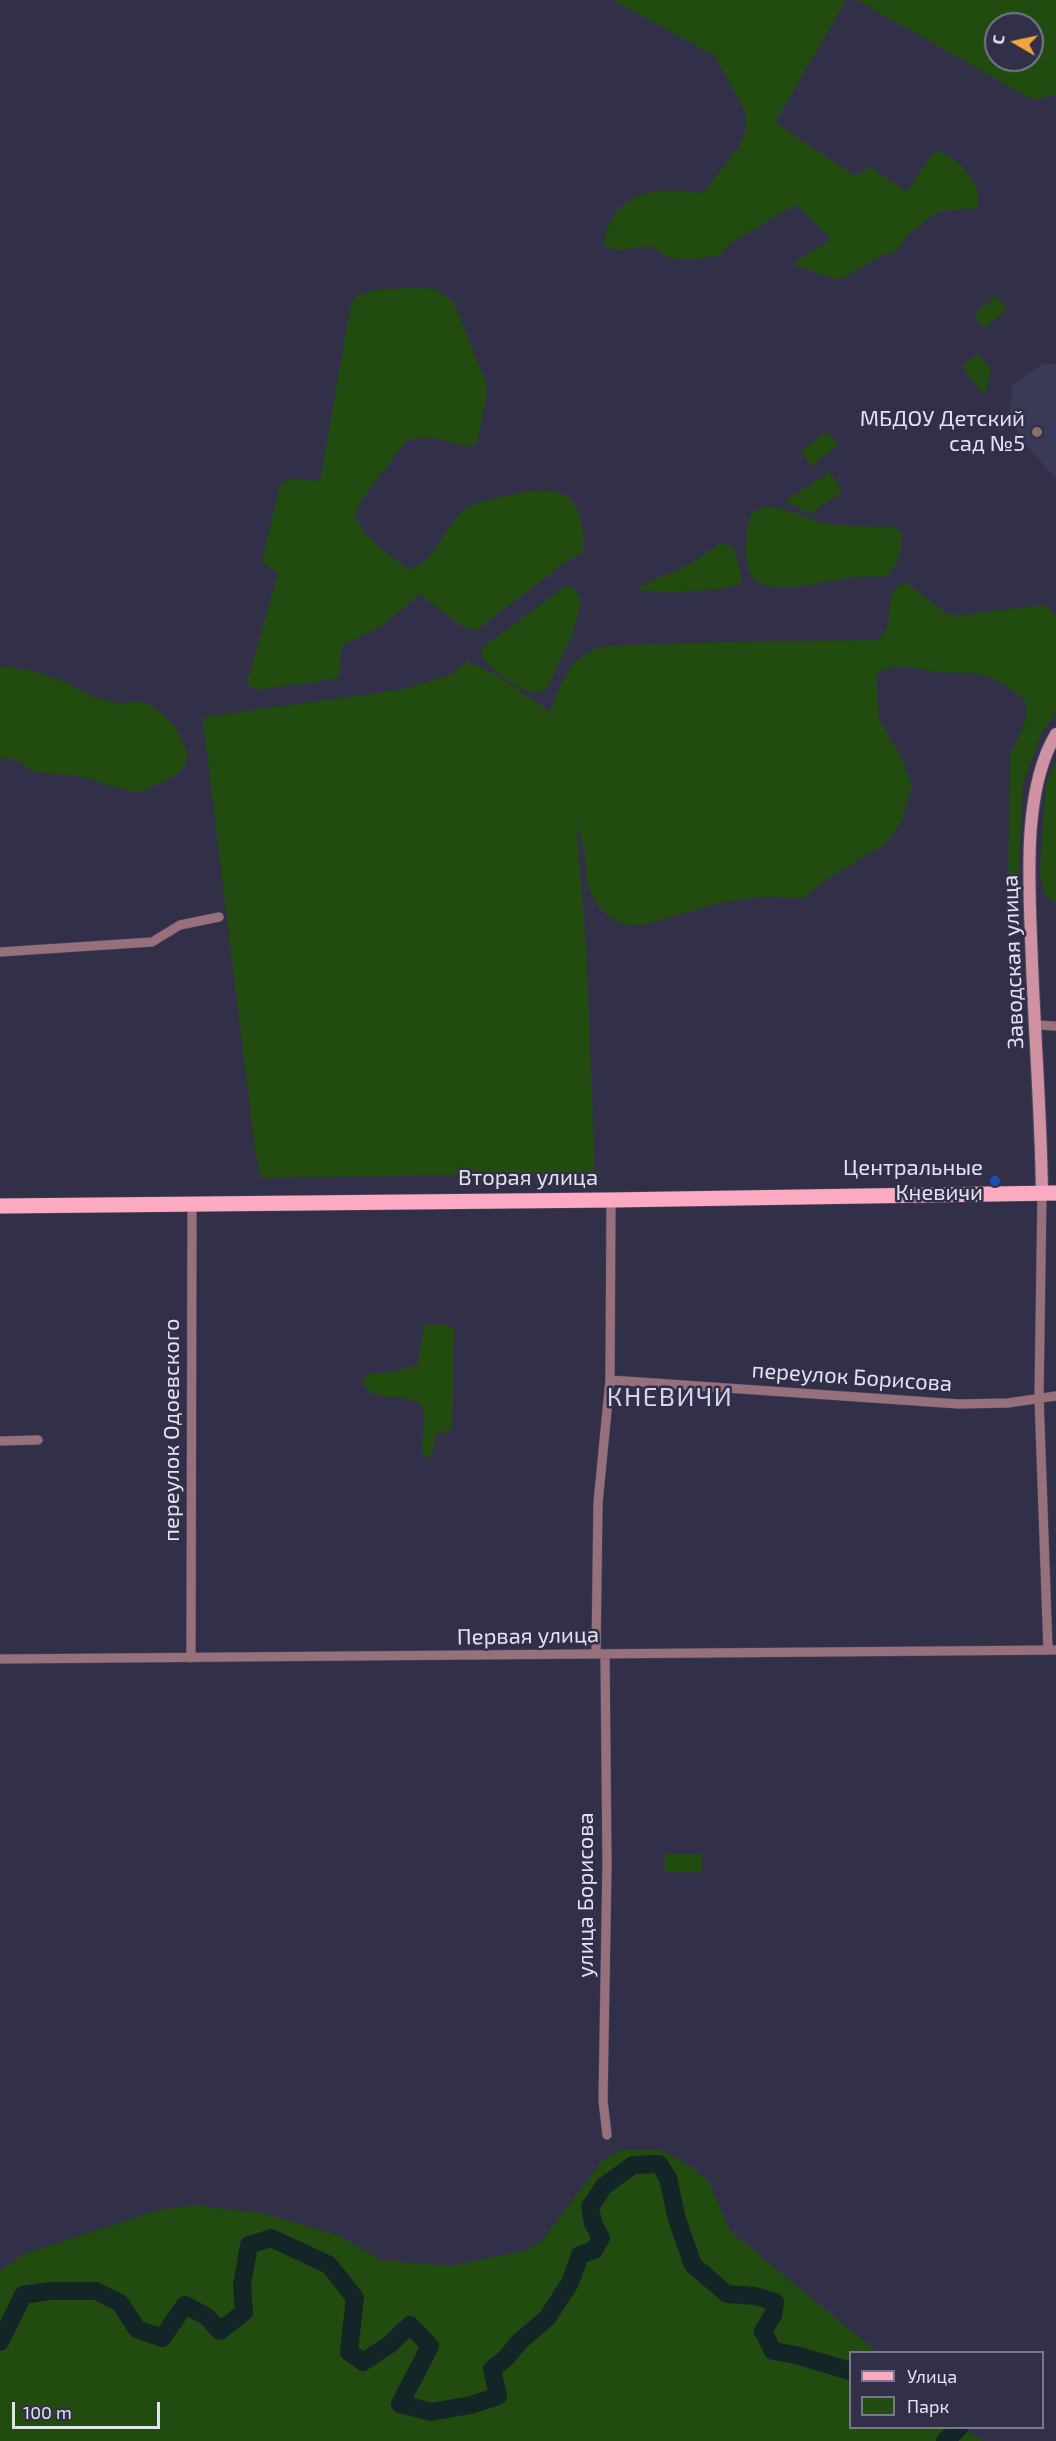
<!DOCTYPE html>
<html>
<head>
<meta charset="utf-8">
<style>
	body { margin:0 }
	#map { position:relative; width:1056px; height:2441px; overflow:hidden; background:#313048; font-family:"Exo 2",sans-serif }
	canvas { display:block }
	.legend { position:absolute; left:849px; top:2351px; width:195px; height:78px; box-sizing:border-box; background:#313048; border:2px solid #78778c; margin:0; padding:8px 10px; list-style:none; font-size:18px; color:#e2e2f2 }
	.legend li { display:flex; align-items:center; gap:12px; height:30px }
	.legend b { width:30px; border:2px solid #78778c }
	.north { position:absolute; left:984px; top:12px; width:60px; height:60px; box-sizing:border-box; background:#313048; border:2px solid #78778c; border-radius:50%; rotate:279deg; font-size:16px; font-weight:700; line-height:24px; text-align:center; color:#e2e2f2 }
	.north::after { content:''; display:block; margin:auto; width:21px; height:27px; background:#efa73d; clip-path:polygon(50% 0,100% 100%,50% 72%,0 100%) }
	.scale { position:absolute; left:12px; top:2402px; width:148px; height:27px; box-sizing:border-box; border:3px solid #e2e2f2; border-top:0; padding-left:8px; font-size:18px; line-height:21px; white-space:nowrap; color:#e2e2f2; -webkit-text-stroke:4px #313048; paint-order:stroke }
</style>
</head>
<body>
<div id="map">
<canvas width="1056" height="2441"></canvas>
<ul class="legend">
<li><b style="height:8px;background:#fbaac1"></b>Улица</li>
<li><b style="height:16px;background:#224c0f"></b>Парк</li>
</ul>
<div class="north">С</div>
<div class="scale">100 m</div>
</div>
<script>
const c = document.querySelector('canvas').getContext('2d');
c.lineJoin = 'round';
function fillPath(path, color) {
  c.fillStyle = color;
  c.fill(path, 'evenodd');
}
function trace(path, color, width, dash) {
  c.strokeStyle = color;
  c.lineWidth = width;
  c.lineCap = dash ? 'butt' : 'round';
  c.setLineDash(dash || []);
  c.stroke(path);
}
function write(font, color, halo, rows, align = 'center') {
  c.font = font + ' "Exo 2",sans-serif';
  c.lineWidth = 5;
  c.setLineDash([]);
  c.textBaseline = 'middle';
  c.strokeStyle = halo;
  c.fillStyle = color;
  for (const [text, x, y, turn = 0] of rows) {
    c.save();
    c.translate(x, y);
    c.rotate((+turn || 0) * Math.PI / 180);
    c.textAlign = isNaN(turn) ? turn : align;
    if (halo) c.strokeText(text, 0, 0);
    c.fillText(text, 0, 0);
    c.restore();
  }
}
const built = new Path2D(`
	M 1044,363 L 1056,364 L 1056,479 L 1028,447 L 1009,417 L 1013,384 Z`);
const green = new Path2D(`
	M 613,0 L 846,0 L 775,122 L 855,176 L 870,167 L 904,190 L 907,191 L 933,153 L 938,151 C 961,161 982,182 978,208 L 936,212 L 907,236 L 901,246 L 893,253 L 882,255 L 846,277 L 835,279 L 795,265 L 796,261 L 829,241 L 829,237 L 798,206 L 793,206 L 729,244 L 721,255 C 700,259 669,265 654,247 C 631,244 623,257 604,245 C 604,236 606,231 610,223 C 627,186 669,189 703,193 L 740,145 L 746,129 L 745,111 L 715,56 Z
	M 857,0 L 1056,0 L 1056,94 L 1036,100 L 1026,96 ZM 996,24 L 1032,24 L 1032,60 L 996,60 Z
	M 416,287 L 438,290 L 454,303 L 486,383 L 487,395 L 477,442 L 469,447 C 449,442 426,433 406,441 L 360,502 L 355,516 C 366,540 387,554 409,569 C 437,564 446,519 469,507 C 481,501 497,498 509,495 C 562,482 586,494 583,552 L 563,564 L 475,631 L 462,626 L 419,594 L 383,625 L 341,646 L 339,675 L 335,679 L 256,690 L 247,683 L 278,574 L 262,561 L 280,485 C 290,475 304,480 318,481 L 321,477 L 350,309 L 355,297 L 374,290 Z
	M 996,296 L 1007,309 L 985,328 L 974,315 Z
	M 977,354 L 991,370 L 985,396 L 962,367 Z
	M 827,432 L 838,445 L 812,466 L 801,452 Z
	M 830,472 L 842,492 L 810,514 L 785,501 Z
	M 763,507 C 783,505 804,518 823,523 C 846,528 871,526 895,527 L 902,534 C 902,547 899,564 889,573 C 881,580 867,575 857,577 C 825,581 789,593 757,583 C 742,569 744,530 752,513 Z
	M 721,543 L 733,547 C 738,558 741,571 741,583 L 738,585 C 718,591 656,595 636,589 L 653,580 L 685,567 Z
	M 907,583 L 945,613 L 958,616 L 1042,605 L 1050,609 L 1056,616 L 1056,712 L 1041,734 L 1023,784 L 1017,905 L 1015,910 L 1010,910 L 1008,903 L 1010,761 C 1012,744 1031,720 1026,704 C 1025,698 1019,695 1014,692 C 979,666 974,676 936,672 C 916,670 891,658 876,677 L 879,719 L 903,761 L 912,786 L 902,821 L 886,843 L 824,881 L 804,898 L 760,897 L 720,903 L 644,925 L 625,924 L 609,917 L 598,906 L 587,884 L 585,854 L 576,823 L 586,943 L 595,1173 L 261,1178 L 256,1157 L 203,721 L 206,717 L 404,689 L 450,675 L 468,662 L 493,673 L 550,712 C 564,679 568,656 606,646 L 721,642 L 877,640 C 901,627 877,589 907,583 Z
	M 566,586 L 573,587 L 581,601 L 573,633 L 547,688 C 529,704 496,671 482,658 L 482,648 Z
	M 0,666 L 34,671 L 61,680 L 92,696 L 119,704 L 143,701 L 161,713 L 177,729 L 187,752 L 186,764 L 174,776 L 139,793 L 110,786 L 85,777 L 35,772 L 13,759 L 0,758 Z
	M 1056,759 L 1056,903 L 1051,901 L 1043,891 L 1040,869 L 1046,784 Z
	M 447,1324 L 454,1330 L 452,1429 L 447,1432 L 436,1433 L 433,1452 L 427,1459 C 412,1447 437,1414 416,1402 C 400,1393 368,1403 362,1380 L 369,1374 L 394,1372 L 418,1364 L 424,1325 Z
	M 665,1854 L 702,1854 L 702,1872 L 665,1872 Z
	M 620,2150 L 660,2150 L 689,2165 L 709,2182 L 730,2231 L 877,2352 L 850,2352 L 850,2428 L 963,2428 L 983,2441 L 0,2441 L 0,2271 L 24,2254 L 159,2210 L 194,2205 L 266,2214 L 340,2236 L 381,2260 L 450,2266 L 524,2251 L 542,2241 L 602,2161 Z`);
const river = new Path2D(`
	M 0,2342 L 23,2295 L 49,2291 L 96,2291 L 120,2303 L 137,2329 L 162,2338 L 185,2305 L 206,2316 L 220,2331 L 244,2312 L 242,2285 L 249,2245 L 271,2238 L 329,2265 L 355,2298 L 349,2352 L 363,2362 L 389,2345 L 410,2325 L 430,2346 L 400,2404 L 431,2412 L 471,2405 L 498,2396 L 492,2369 L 506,2358 L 519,2342 L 547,2318 L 570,2283 L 580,2255 L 594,2250 L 601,2238 L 593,2223 L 590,2207 L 604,2186 L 633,2165 L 659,2164 L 668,2178 L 677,2219 L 693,2265 L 727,2294 L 755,2296 L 775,2302 L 773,2315 L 763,2331 L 773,2351 L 796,2355 L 850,2371
	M 945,2441 L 959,2428`);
const street = new Path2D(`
	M 0,952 L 152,942 L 180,925 L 219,917
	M 1035,1025 L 1056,1026
	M 1042,1193 L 1039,1397 L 1048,1650
	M 610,1380 L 959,1404 L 1008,1403 L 1056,1396
	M 0,1441 L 38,1440
	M 596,1654 L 598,1503 L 610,1380 L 611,1200
	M 605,1654 L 607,1865 L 603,2100 L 607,2135
	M 191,1658 L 192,1203
	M 0,1659 L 1056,1650`);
const secondary = new Path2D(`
	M 1042,1193 C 1041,1117 1035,1040 1032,964 C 1030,895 1020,794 1056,734`);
const primary = new Path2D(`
	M 0,1206 L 611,1200 L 1056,1193`);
const markers = [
	[1037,432,6,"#8d6e63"],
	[995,1181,6,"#1a4fb4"]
];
const poiNames = [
	["МБДОУ Детский",1025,419],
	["сад №5",1025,444],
	["Центральные",983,1168],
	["Кневичи",983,1193]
];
const streetNames = [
	["Заводская улица",1013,962,-92],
	["Вторая улица",528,1178],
	["переулок Борисова",852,1377,4],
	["переулок Одоевского",172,1430,-90],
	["Первая улица",528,1636,-1],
	["улица Борисова",586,1895,-90]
];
const quarterNames = [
	["КНЕВИЧИ",670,1397]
];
fillPath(built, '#3a3957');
fillPath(green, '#224c0f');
trace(river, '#142528', 18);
trace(street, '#4d4c63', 10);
trace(secondary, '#4d4c63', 14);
trace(primary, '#4d4c63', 16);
trace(street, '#98707b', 9);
trace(secondary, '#d091a3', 12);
trace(primary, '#fbaac1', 15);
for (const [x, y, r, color] of markers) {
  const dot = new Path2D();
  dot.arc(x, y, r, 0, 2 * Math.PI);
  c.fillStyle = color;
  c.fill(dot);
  trace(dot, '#313048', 2);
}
write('22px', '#e2e2f2', '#313048', poiNames, 'right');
write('22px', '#e2e2f2', '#313048', streetNames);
c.letterSpacing = '1.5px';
write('26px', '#d5d5f3', '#313048', quarterNames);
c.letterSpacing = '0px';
</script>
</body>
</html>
